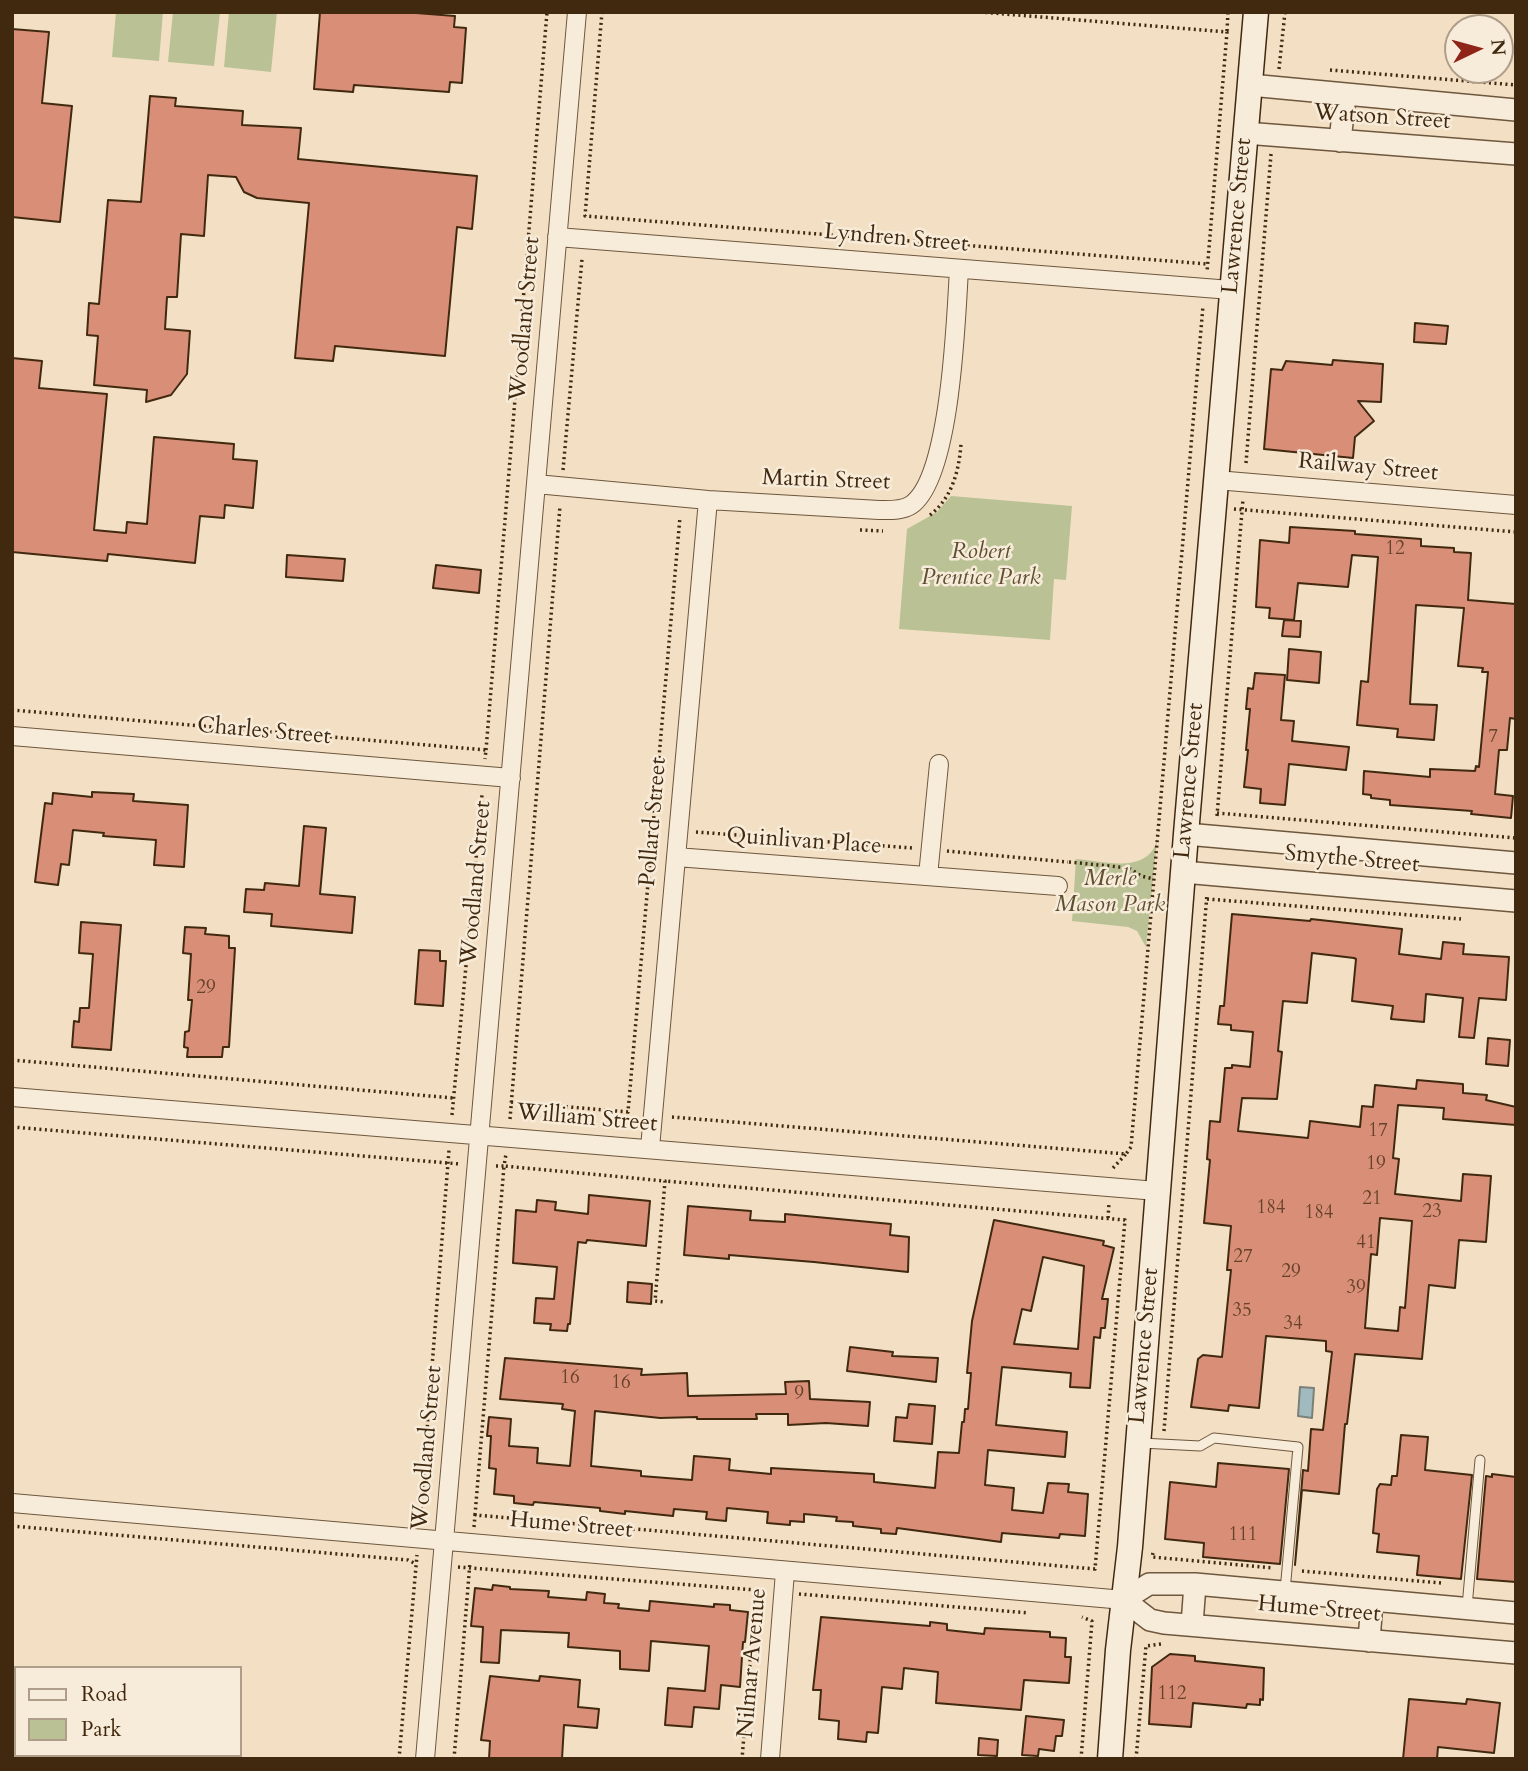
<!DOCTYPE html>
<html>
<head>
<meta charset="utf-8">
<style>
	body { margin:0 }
	#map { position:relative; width:1528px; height:1771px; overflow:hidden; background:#f3e0c4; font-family:Cardo,serif }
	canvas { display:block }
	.frame { position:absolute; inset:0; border:14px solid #412910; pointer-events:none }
	.legend { position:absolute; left:14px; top:1666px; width:228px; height:91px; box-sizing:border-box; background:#f7ebd9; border:2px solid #ae9d89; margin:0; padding:9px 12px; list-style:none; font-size:21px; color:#412910 }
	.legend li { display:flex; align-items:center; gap:14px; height:35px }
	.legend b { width:35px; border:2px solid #ae9d89 }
	.north { position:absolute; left:1444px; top:14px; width:70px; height:70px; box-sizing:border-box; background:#f7ebd9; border:2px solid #ae9d89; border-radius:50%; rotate:85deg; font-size:19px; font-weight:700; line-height:28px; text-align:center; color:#412910 }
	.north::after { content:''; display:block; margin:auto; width:24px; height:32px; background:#8f2418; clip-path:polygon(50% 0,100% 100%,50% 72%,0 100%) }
</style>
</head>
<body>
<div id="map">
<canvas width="1528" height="1771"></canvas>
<div class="frame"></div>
<ul class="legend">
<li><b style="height:9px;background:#f7ebd9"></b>Road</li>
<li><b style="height:19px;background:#bac295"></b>Park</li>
</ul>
<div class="north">N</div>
</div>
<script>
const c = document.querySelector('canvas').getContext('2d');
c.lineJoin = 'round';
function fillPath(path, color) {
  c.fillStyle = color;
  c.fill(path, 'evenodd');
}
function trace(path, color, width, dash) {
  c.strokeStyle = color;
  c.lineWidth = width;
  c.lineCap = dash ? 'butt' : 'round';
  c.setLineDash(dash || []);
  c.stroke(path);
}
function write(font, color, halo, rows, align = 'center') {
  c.font = font + ' Cardo,serif';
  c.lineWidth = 5;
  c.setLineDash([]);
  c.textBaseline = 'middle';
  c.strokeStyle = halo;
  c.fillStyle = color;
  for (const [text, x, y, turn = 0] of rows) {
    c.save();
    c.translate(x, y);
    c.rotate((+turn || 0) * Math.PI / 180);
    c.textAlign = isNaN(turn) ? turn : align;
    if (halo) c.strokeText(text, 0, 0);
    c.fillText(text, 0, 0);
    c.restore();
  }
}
const green = new Path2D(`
	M 116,12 L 163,12 L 159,61 L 112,57 Z
	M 173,12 L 220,12 L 214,66 L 168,62 Z
	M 229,12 L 277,12 L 271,72 L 224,67 Z
	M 951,496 L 1072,506 L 1066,580 L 1054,579 L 1050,640 L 899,629 L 907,529 L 937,512 Z
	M 1157,840 L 1146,947 L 1137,931 L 1128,927 L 1072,921 L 1076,859 C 1102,861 1148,875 1157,840 Z`);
const water = new Path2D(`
	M 1300,1387 L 1314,1388 L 1312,1418 L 1298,1416 Z`);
const building = new Path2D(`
	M 320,12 L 403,12 L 455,16 L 454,27 L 466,28 L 462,83 L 450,82 L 449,92 L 354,85 L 353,92 L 314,89 Z
	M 12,29 L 49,32 L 42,103 L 72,106 L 60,222 L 12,217 Z
	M 150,96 L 176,98 L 175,106 L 243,111 L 242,125 L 301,128 L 298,159 L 477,176 L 472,229 L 457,227 L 445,356 L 335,346 L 333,361 L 295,358 L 309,203 L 257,198 L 244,192 L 236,177 L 208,175 L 204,236 L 181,234 L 177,297 L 167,297 L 165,329 L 190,331 L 187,374 L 171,395 L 146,402 L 147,390 L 94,385 L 98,336 L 87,335 L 89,303 L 99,304 L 108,200 L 141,202 Z
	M 1415,323 L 1448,326 L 1446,344 L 1414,342 Z
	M 12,358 L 42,361 L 39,388 L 107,394 L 94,530 L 126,533 L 127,522 L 147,524 L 154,437 L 234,444 L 233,459 L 257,461 L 253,508 L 225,505 L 224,518 L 200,516 L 195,563 L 108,554 L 107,561 L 12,552 Z
	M 1333,360 L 1383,364 L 1381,402 L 1358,401 L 1374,421 L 1355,437 L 1353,458 L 1264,449 L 1271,369 L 1282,370 L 1286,361 L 1332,365 Z
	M 1290,527 L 1355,531 L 1355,534 L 1421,539 L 1421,546 L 1454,548 L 1454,552 L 1471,553 L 1468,600 L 1516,604 L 1516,719 L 1510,718 L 1507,750 L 1499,750 L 1495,794 L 1513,796 L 1511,818 L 1471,814 L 1472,811 L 1390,805 L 1390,800 L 1371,798 L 1371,795 L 1363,794 L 1364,771 L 1430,777 L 1430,769 L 1475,771 L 1476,766 L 1479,767 L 1488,672 L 1482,672 L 1483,668 L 1458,666 L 1464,608 L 1416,605 L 1410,704 L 1437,705 L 1434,740 L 1397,737 L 1398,729 L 1357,725 L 1361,681 L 1368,682 L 1378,557 L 1352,555 L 1348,587 L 1298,583 L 1294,620 L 1269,618 L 1270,608 L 1256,607 L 1260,540 L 1289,543 Z
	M 287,555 L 345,559 L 343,581 L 286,577 Z
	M 436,565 L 481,570 L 479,593 L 433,588 Z
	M 1284,620 L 1301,621 L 1300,637 L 1282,636 Z
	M 1289,649 L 1321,652 L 1319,683 L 1287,680 Z
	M 1255,673 L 1285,675 L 1281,720 L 1294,721 L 1292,741 L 1349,747 L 1346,770 L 1289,764 L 1285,805 L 1260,803 L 1261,789 L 1244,787 L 1248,750 L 1246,750 L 1250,709 L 1246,709 L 1248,688 L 1253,689 Z
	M 92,792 L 134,794 L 133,801 L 188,805 L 184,867 L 154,865 L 156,840 L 103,836 L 104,833 L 73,830 L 69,865 L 61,864 L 58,885 L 35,882 L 45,803 L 52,804 L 53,793 L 92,797 Z
	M 304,826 L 326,828 L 320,894 L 355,897 L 352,933 L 271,926 L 272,914 L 244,912 L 246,889 L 264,890 L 265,883 L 299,886 Z
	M 1232,914 L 1310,921 L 1311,919 L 1402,929 L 1399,954 L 1441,959 L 1443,942 L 1464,944 L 1463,954 L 1509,957 L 1506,1000 L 1479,998 L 1474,1038 L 1459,1037 L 1463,998 L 1426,994 L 1424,1022 L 1391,1019 L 1393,1006 L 1352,1001 L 1356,959 L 1354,958 L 1312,953 L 1307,1003 L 1283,1001 L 1278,1051 L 1282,1052 L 1277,1099 L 1242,1098 L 1238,1131 L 1308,1138 L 1310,1121 L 1360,1127 L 1362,1106 L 1373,1107 L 1375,1085 L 1416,1089 L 1417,1080 L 1463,1084 L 1463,1093 L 1487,1095 L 1486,1100 L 1516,1107 L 1516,1125 L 1443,1119 L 1444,1108 L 1398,1105 L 1393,1158 L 1399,1159 L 1395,1194 L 1461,1201 L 1463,1174 L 1491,1176 L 1486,1242 L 1459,1240 L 1455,1288 L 1429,1285 L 1422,1359 L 1355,1354 L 1347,1424 L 1345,1424 L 1339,1494 L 1302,1490 L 1295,1565 L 1303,1470 L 1308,1471 L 1311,1429 L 1323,1430 L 1332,1352 L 1326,1351 L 1326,1341 L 1266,1336 L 1259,1408 L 1229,1405 L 1228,1411 L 1191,1407 L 1198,1359 L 1203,1355 L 1222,1357 L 1231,1270 L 1227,1270 L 1231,1226 L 1204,1223 L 1210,1160 L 1207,1159 L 1210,1121 L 1220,1122 L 1225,1068 L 1232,1068 L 1232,1065 L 1250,1067 L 1253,1032 L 1231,1030 L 1231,1025 L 1218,1024 L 1220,1006 L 1224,1006 ZM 1380,1218 L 1412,1221 L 1405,1308 L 1400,1307 L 1398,1331 L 1365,1328 L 1371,1254 L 1377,1255 Z
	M 81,922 L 121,925 L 111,1050 L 72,1047 L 74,1021 L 79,1022 L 80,1008 L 89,1008 L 93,954 L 79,953 Z
	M 185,927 L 206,928 L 205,934 L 229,936 L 229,948 L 235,948 L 229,1047 L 223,1047 L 222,1057 L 187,1057 L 188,1048 L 184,1047 L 185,1032 L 189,1031 L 192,1000 L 188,1000 L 191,954 L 183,953 Z
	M 419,950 L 440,951 L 440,961 L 446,961 L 443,1006 L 415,1004 Z
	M 1488,1038 L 1510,1040 L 1508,1066 L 1486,1064 Z
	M 589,1195 L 650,1201 L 646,1246 L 587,1240 L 586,1243 L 578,1242 L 570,1324 L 568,1324 L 567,1331 L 550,1330 L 551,1324 L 534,1323 L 536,1298 L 554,1299 L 557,1267 L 513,1263 L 516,1210 L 536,1212 L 537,1200 L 556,1202 L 555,1210 L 588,1214 Z
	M 688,1206 L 751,1211 L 750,1220 L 785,1222 L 785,1214 L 891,1224 L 890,1235 L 909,1237 L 908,1272 L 814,1262 L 729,1255 L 729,1259 L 684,1255 Z
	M 994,1220 L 1104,1241 L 1103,1245 L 1114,1248 L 1102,1299 L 1108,1299 L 1105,1328 L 1101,1328 L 1100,1338 L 1094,1337 L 1090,1388 L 1070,1387 L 1071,1373 L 1002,1367 L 996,1425 L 1067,1432 L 1065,1457 L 988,1450 L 985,1485 L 1014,1488 L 1012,1510 L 1043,1513 L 1048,1483 L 1069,1484 L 1068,1492 L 1088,1494 L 1085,1536 L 1060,1534 L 1059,1538 L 1002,1533 L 1001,1542 L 897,1528 L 896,1534 L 881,1533 L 881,1529 L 853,1526 L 853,1522 L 836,1521 L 837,1517 L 804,1514 L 804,1522 L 790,1521 L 790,1525 L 767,1523 L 768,1512 L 727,1508 L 726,1521 L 706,1519 L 707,1512 L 674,1509 L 673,1516 L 625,1511 L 625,1514 L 600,1511 L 600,1508 L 534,1502 L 533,1505 L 514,1503 L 514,1496 L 494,1494 L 496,1469 L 489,1468 L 491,1436 L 487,1436 L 489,1417 L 511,1419 L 509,1446 L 538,1448 L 537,1463 L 570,1466 L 575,1411 L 562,1409 L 563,1404 L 500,1399 L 505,1358 L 642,1369 L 641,1375 L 687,1373 L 688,1396 L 786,1394 L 785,1382 L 809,1381 L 810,1399 L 870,1402 L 868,1426 L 826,1423 L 788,1425 L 788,1414 L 756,1414 L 757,1419 L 697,1419 L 697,1417 L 660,1418 L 595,1411 L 591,1466 L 641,1471 L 641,1476 L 692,1480 L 694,1456 L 730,1459 L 729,1470 L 771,1474 L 771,1468 L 874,1474 L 874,1482 L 935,1488 L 938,1452 L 959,1453 L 962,1422 L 964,1422 L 965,1409 L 968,1409 L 971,1373 L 967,1373 L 972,1321 ZM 1043,1257 L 1084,1266 L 1078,1349 L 1014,1344 L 1022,1309 L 1031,1311 Z
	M 628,1282 L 652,1284 L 651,1304 L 627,1302 Z
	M 850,1347 L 893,1352 L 892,1356 L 938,1358 L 936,1382 L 847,1371 Z
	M 909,1404 L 935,1406 L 932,1444 L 894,1441 L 896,1417 L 907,1418 Z
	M 1401,1435 L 1428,1437 L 1425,1470 L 1472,1475 L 1461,1579 L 1417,1575 L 1419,1556 L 1377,1552 L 1379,1534 L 1373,1533 L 1377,1489 L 1380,1484 L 1391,1485 L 1392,1476 L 1397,1476 Z
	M 1218,1463 L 1289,1469 L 1280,1564 L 1203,1557 L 1204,1543 L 1165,1539 L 1170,1482 L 1216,1487 Z
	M 1492,1474 L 1516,1477 L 1516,1582 L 1477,1579 L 1486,1476 L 1492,1477 Z
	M 493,1585 L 510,1587 L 510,1589 L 549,1591 L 548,1597 L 586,1600 L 587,1592 L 605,1594 L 604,1603 L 619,1604 L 618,1608 L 649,1611 L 650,1601 L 714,1607 L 714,1604 L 730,1605 L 730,1610 L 748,1612 L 745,1642 L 743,1642 L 740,1687 L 721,1685 L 719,1709 L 694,1707 L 692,1727 L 665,1725 L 668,1688 L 705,1691 L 709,1646 L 651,1641 L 649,1671 L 620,1669 L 620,1651 L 568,1647 L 569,1633 L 501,1630 L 499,1663 L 481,1662 L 483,1627 L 471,1626 L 475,1588 L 492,1590 Z
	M 821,1617 L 930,1626 L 930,1622 L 947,1624 L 947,1630 L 984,1634 L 985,1628 L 1050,1632 L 1050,1637 L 1066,1638 L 1065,1657 L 1071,1657 L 1069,1683 L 1024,1680 L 1021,1710 L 936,1703 L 938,1672 L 904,1668 L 902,1689 L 882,1687 L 878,1733 L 867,1732 L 866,1742 L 838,1739 L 839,1721 L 819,1719 L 821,1690 L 813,1690 Z
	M 1170,1654 L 1195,1656 L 1195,1661 L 1264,1668 L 1263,1700 L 1260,1699 L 1260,1705 L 1247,1704 L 1246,1708 L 1193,1703 L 1191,1727 L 1149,1724 L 1152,1667 Z
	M 490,1676 L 539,1681 L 540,1676 L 580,1680 L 578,1707 L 599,1709 L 597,1728 L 564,1725 L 562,1759 L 489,1759 L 490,1741 L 481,1740 Z
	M 1409,1699 L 1466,1704 L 1467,1699 L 1500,1703 L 1494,1753 L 1438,1747 L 1437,1759 L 1403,1759 Z
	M 1026,1716 L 1064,1720 L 1062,1736 L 1056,1736 L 1054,1751 L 1039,1749 L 1038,1756 L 1022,1755 Z
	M 979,1738 L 998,1740 L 997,1756 L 978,1755 Z`);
const path = new Path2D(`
	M 602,12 L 585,216 L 1208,264
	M 980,12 L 1227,32 L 1207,272
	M 1227,31 L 1228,12
	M 1279,69 L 1285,12
	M 1330,70 L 1516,85
	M 1246,463 L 1271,154
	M 563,470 L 582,259
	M 1234,509 L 1516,532
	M 930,515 C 952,498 959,471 961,444
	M 860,530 L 883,531
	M 12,710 L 486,750 L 485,759
	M 486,750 L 547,12
	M 1217,813 L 1516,838
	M 1217,816 L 1243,499
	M 696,832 L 912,848
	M 947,851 L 1068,862
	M 1069,862 L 1129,868 L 1141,876 L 1154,879
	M 1207,899 L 1461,919
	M 12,1060 L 453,1098
	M 511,1102 L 628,1112 L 680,517
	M 452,1115 L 482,795
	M 672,1117 L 1126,1154 L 1131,1147 L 1203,306
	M 510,1119 L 560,506
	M 12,1127 L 460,1164
	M 496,1166 L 504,1166 L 506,1154
	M 1113,1168 L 1126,1154
	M 1108,1218 L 1109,1203
	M 1164,1431 L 1207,894
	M 475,1515 L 504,1166 L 665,1181 L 655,1301 L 664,1302
	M 420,1520 L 449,1150
	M 12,1526 L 408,1560 L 416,1564
	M 474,1527 L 475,1515 L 1095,1569 L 1125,1220 L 665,1181
	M 1153,1553 L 1152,1557 L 1273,1568
	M 458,1567 L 756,1590 L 742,1759
	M 1302,1571 L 1441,1583
	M 799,1594 L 1029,1613
	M 399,1759 L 417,1555
	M 454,1759 L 470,1562
	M 1081,1759 L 1092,1621 L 1082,1617
	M 1136,1759 L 1146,1646 L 1161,1644`);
const service = new Path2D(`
	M 1141,1443 L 1200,1446 L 1214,1438 L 1298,1447 L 1285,1591
	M 1467,1607 L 1480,1460`);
const minor = new Path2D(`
	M 557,237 L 1231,290
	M 1216,480 L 1516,505
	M 536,484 L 708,500 L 879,510 C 889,510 902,511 911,505 C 951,478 956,318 959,269
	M 12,736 L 511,778
	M 676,857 L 1058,886
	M 928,876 L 939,764
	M 12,1097 L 1157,1191
	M 650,1148 L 708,500
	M 12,1503 L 1124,1600
	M 425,1759 L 577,12
	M 770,1759 L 785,1572`);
const tertiary = new Path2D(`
	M 1250,85 L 1516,110
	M 1245,133 L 1516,154
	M 1340,141 L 1345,95
	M 1186,834 L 1516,863
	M 1183,872 L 1516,901
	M 1516,1613 L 1195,1584 L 1149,1584 L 1124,1600 L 1150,1620 L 1164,1623 L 1516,1653
	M 1192,1625 L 1195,1584
	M 1369,1641 L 1372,1601`);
const secondary = new Path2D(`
	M 1110,1759 L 1118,1650 L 1130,1547 L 1186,834 L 1256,12`);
const numberNames = [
	["12",1395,550],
	["7",1493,738],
	["29",206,989],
	["17",1378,1132],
	["19",1376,1165],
	["21",1372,1200],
	["184",1271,1209],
	["23",1432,1213],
	["184",1319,1214],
	["41",1366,1244],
	["27",1243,1258],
	["29",1291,1273],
	["39",1356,1289],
	["35",1242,1312],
	["34",1293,1325],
	["16",570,1379],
	["16",621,1384],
	["9",799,1395],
	["111",1243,1536],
	["112",1172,1695]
];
const streetNames = [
	["Watson Street",1382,118,4],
	["Lawrence Street",1238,216,-85],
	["Lyndren Street",896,239,5],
	["Woodland Street",526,319,-85],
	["Railway Street",1368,468,5],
	["Martin Street",826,481,2],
	["Charles Street",264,732,5],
	["Lawrence Street",1190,781,-85],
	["Pollard Street",654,822,-85],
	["Quinlivan Place",804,842,4],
	["Smythe Street",1352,860,5],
	["Woodland Street",477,883,-85],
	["William Street",587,1119,5],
	["Lawrence Street",1145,1346,-85],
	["Woodland Street",428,1448,-85],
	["Hume Street",571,1526,5],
	["Hume Street",1319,1610,5],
	["Nilmar Avenue",753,1663,-85]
];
const parkNames = [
	["Robert",981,553],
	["Prentice Park",981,579],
	["Merle",1110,880],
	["Mason Park",1110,906]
];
fillPath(green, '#bac295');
fillPath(water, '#a1babf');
trace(water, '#7b8079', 2);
fillPath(building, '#d88e77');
trace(building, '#412910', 2);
trace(service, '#6e573d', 11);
trace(minor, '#6e573d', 20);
trace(tertiary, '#6e573d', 24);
trace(secondary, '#412910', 27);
trace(path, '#412910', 3.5, [2, 3.5]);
trace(service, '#f7ebd9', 9);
trace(minor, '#f7ebd9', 18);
trace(tertiary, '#f7ebd9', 21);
trace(secondary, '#f7ebd9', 24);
write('19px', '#67422a', null, numberNames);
write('23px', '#412910', '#f7ebd9', streetNames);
write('italic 23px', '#5f4f31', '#f7ebd9', parkNames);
</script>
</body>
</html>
